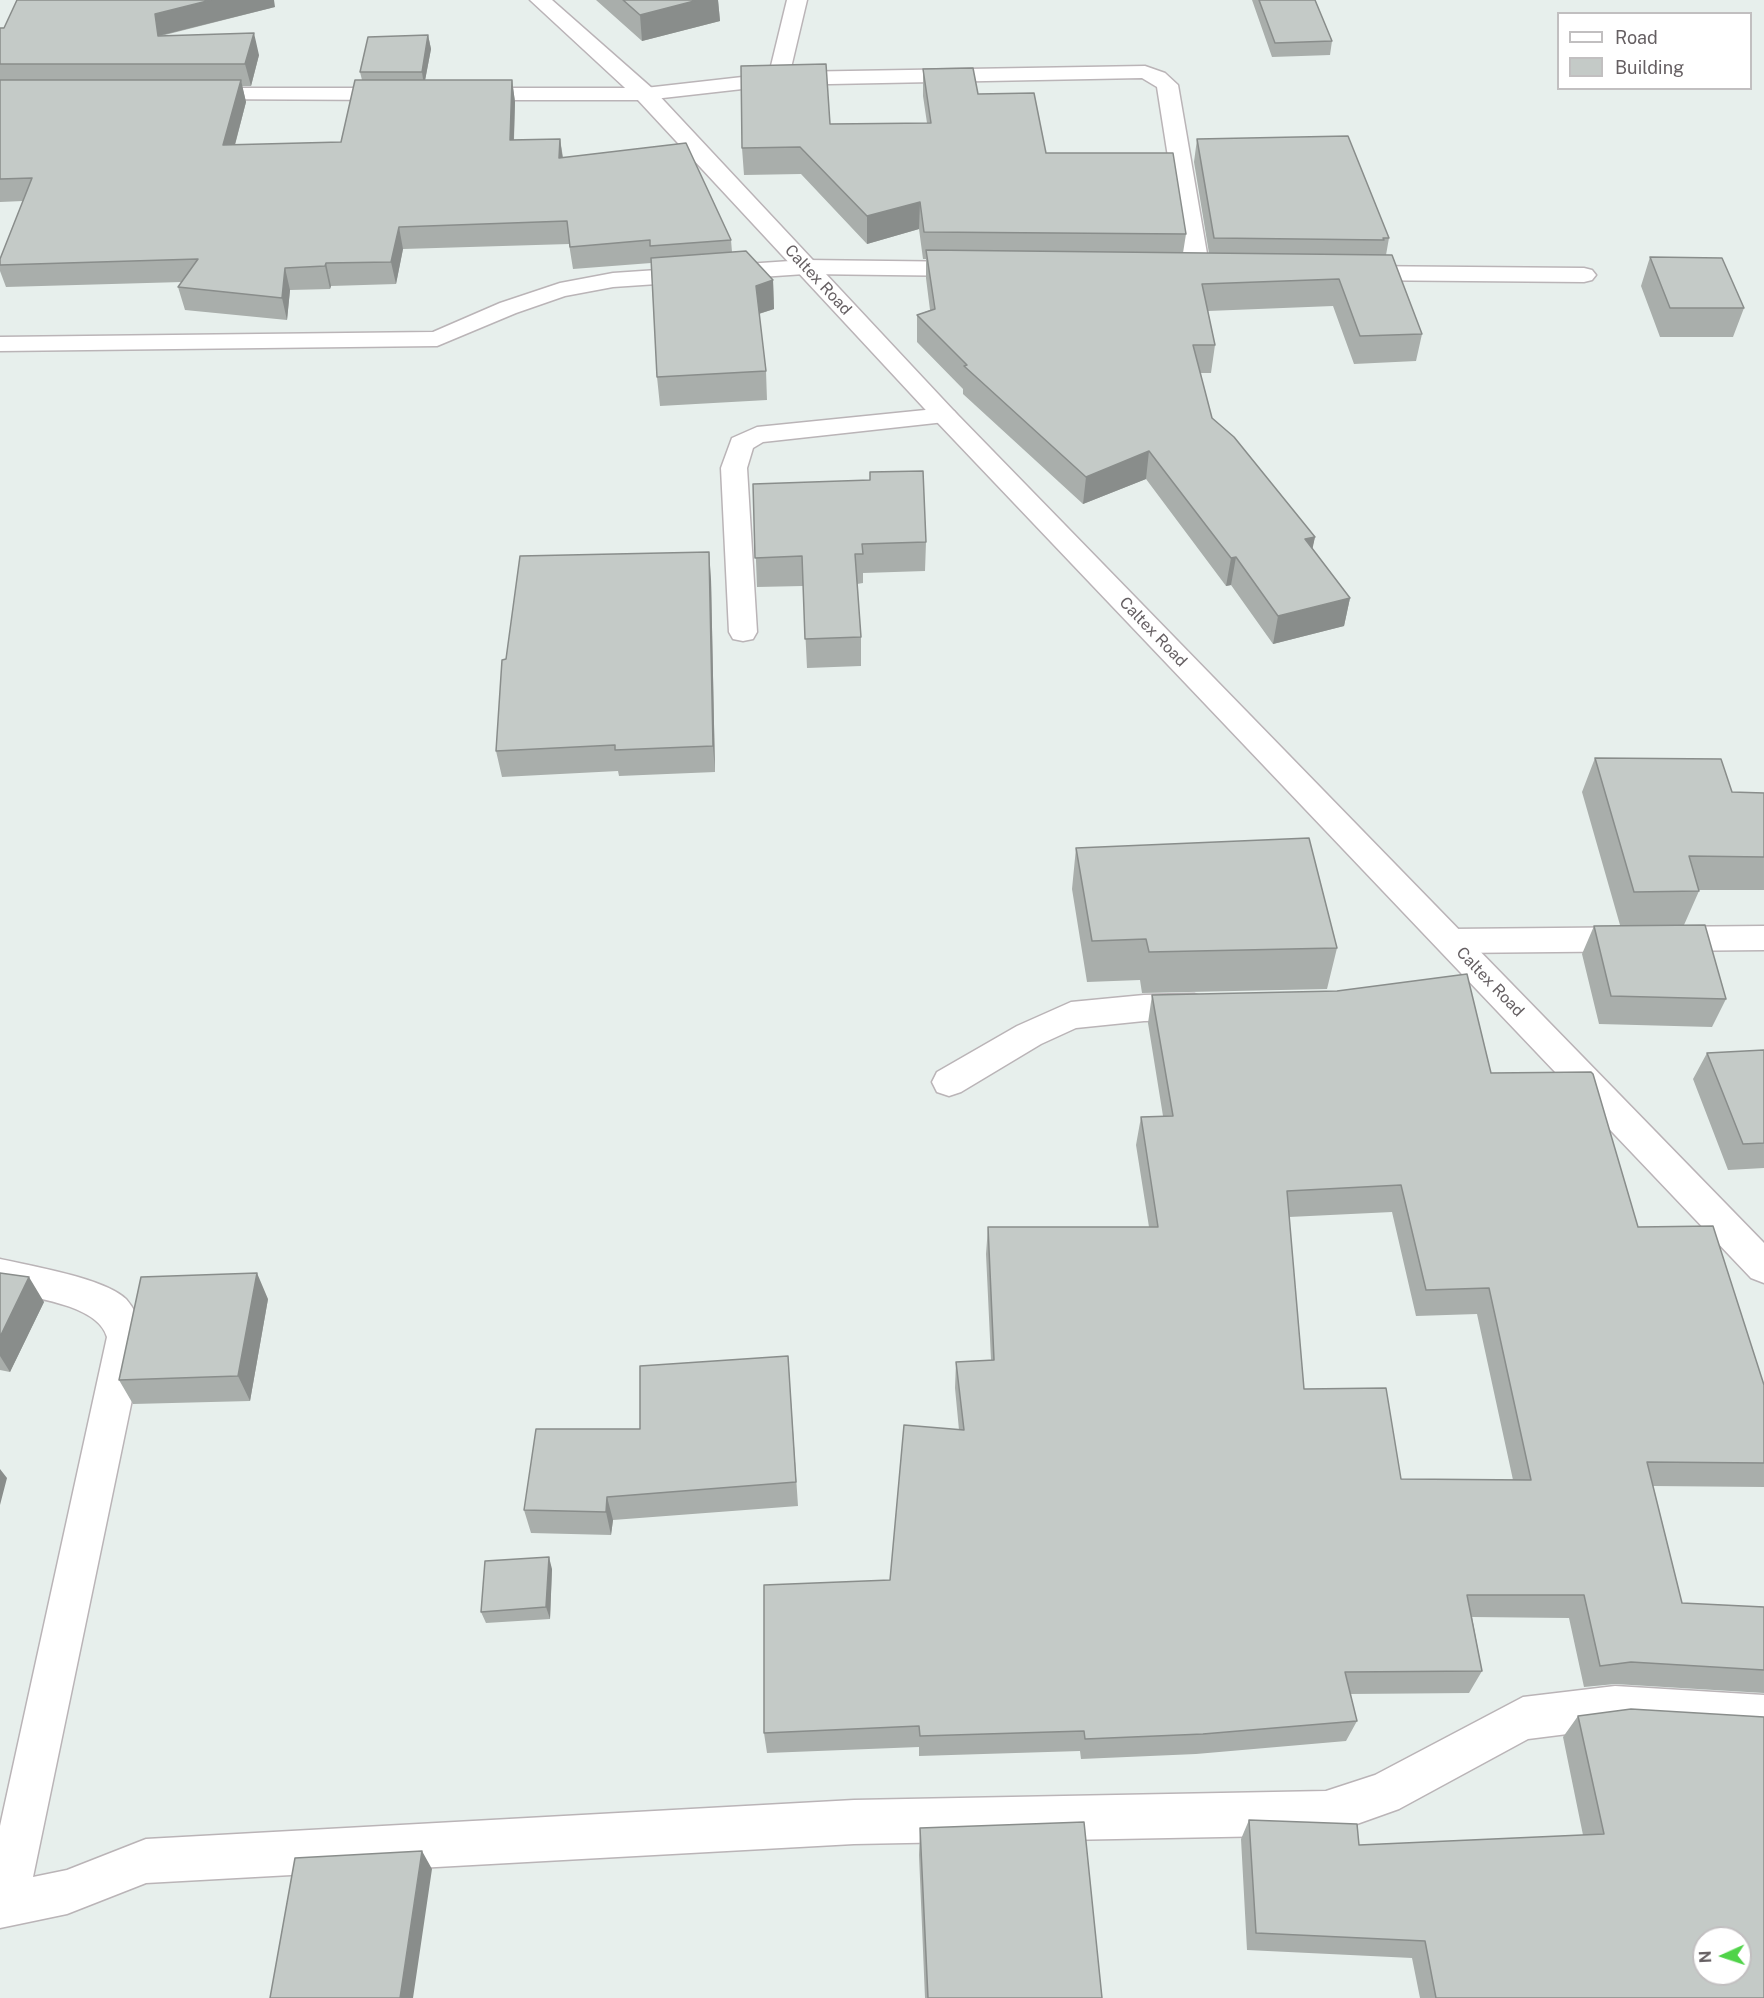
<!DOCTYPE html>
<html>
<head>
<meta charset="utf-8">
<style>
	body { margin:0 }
	#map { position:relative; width:1764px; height:1998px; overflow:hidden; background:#e7efec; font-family:"Public Sans",sans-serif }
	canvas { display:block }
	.legend { position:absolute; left:1557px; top:12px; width:195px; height:78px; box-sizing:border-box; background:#fff; border:2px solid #c1bfc0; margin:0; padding:8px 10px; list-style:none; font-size:18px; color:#655f62 }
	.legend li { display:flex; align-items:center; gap:12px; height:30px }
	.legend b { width:30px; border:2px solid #c1bfc0 }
	.north { position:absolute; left:1692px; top:1926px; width:60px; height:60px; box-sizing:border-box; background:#fff; border:2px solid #c1bfc0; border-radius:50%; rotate:267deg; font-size:16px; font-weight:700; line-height:24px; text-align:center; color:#655f62 }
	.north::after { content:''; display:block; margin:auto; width:21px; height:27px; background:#50d349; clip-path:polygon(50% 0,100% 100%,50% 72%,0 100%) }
</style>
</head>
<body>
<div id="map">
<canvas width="1764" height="1998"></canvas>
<ul class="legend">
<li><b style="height:8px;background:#fff"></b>Road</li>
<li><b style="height:16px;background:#c4cac7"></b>Building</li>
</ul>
<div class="north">N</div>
</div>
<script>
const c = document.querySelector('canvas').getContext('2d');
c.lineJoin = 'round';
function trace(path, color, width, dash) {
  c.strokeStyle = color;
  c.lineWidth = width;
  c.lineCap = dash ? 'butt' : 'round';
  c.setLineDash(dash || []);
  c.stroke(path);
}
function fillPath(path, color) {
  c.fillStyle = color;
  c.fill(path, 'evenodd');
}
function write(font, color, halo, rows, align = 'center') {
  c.font = font + ' "Public Sans",sans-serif';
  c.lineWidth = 4.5;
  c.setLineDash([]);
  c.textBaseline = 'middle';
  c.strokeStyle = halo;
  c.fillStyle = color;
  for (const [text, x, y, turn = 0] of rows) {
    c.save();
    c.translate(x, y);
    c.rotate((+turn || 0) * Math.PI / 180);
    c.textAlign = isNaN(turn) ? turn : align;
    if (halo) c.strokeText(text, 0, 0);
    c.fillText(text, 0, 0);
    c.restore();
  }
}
const street = new Path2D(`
	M 787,0 L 807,0 L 790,72 L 1145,66 L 1165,73 L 1178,85 L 1210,271 L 1206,276 L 1198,278 L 1190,276 L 1186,271 L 1157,87 L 1142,78 L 778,85 L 645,100 L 470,100 L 462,99 L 459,94 L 462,89 L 470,88 L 645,88 L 769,74 Z
	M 200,88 L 397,88 L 405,89 L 408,94 L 405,99 L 397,100 L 192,99 L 189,94 L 192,89 Z
	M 805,260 L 971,262 L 979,264 L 983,269 L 979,274 L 971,276 L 805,274 L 613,287 L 565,296 L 516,313 L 437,346 L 0,351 L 0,337 L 433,332 L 500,303 L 560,283 L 613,273 Z
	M 1353,266 L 1584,268 L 1592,270 L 1596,275 L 1592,280 L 1584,282 L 1353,280 L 1345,278 L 1341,273 L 1345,268 Z
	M 945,408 L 954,411 L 958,416 L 954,421 L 763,442 L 753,448 L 747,468 L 757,632 L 753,639 L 743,641 L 733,639 L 729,632 L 721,468 L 732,438 L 757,427 Z
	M 1764,926 L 1764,950 L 1451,953 L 1440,950 L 1435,941 L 1440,932 L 1451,929 Z
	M 1194,994 L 1206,998 L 1211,1007 L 1206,1016 L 1194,1020 L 1144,1021 L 1076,1028 L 1041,1044 L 961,1092 L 949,1096 L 937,1092 L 932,1082 L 937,1072 L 1017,1026 L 1071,1002 L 1144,995 Z
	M 0,1259 C 31,1266 104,1278 126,1299 C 135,1309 141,1324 145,1337 L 33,1877 L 67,1870 L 146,1839 L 854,1800 L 1326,1791 L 1375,1775 L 1523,1697 L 1615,1686 L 1764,1695 L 1764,1737 L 1615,1728 L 1528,1739 L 1399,1809 L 1326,1835 L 854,1844 L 146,1883 L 67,1914 L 0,1928 L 0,1826 L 107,1337 C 98,1304 29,1297 0,1291 Z`);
const secondary = new Path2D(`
	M 530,0 L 552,0 L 653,89 L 954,411 L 1764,1243 L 1764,1283 L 1751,1278 L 936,421 L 637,99 Z`);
const wall = new Path2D(`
	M 596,0 L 718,0 L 720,21 L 642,41 Z
	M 1252,0 L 1315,0 L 1332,41 L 1330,55 L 1272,57 Z
	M 275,7 L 161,36 L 259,55 L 251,86 L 242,86 L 246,102 L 235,145 L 341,142 L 362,80 L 360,72 L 428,35 L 431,49 L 425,80 L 512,80 L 515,102 L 514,140 L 560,139 L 563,157 L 731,240 L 732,252 L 773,280 L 774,309 L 759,314 L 766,371 L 767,400 L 660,406 L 657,377 L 651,263 L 573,269 L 569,244 L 403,249 L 396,284 L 331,286 L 330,289 L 290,290 L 287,320 L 185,310 L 178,287 L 182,282 L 6,287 L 0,271 L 0,259 L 23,201 L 0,202 L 0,28 Z
	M 923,69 L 978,94 L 1046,153 L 1186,234 L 1183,253 L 1209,253 L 1194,162 L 1197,139 L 1389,238 L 1386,255 L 1422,334 L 1416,361 L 1354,364 L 1333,306 L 1208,311 L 1215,345 L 1211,373 L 1200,373 L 1212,418 L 1315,537 L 1312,548 L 1350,598 L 1344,626 L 1273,644 L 1231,585 L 1226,586 L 1146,479 L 1083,504 L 963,394 L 963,389 L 917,342 L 917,315 L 930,310 L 926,278 L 926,259 L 923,259 L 919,229 L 867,244 L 801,174 L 744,175 L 742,148 L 830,124 L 927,123 L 923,96 Z
	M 1650,257 L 1744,308 L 1733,337 L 1660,337 L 1641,286 Z
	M 753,484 L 926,542 L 925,571 L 863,573 L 863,583 L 857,584 L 861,637 L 861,666 L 807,668 L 803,586 L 757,587 Z
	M 711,579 L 715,772 L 619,776 L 618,771 L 502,777 L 496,751 L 506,659 Z
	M 1595,758 L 1732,792 L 1764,793 L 1764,890 L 1699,890 L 1699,891 L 1684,925 L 1620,925 L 1582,792 Z
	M 1076,848 L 1337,948 L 1327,989 L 1142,993 L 1140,980 L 1087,982 L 1072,889 Z
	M 1594,926 L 1726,999 L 1712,1027 L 1599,1024 L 1582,954 Z
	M 1152,995 L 1491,1073 L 1638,1227 L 1764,1385 L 1764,1487 L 1653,1486 L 1682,1603 L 1764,1607 L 1764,1693 L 1615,1684 L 1584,1687 L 1569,1618 L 1472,1617 L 1482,1671 L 1469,1693 L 1350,1694 L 1357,1721 L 1346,1741 L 1196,1754 L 1081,1759 L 1080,1751 L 919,1756 L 919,1747 L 767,1753 L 764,1733 L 890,1580 L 959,1430 L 955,1388 L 956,1362 L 991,1360 L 986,1254 L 988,1227 L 1149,1227 L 1136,1145 L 1141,1117 L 1163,1116 L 1148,1023 ZM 1392,1212 L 1416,1316 L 1477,1314 L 1513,1480 L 1401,1479 L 1304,1389 L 1289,1217 Z
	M 1764,1050 L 1764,1168 L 1728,1170 L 1693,1079 L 1707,1053 Z
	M 0,1273 L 44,1302 L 10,1372 L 0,1370 Z
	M 268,1299 L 250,1401 L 133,1404 L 119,1380 Z
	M 788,1356 L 798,1506 L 613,1520 L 611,1535 L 531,1533 L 524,1510 L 640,1429 Z
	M 552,1569 L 550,1619 L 486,1623 L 481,1612 Z
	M 1578,1716 L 1764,1998 L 1420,1998 L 1412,1958 L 1247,1950 L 1241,1839 L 1249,1820 L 1359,1845 L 1583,1835 L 1563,1737 Z
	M 920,1828 L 1102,1998 L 925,1998 L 919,1855 Z`);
const shadedWall = new Path2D(`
	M 211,0 L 274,0 L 275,7 L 158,36 L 155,14 Z
	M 698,0 L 718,0 L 720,21 L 642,41 L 640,15 Z
	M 254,33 L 259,55 L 251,86 L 245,64 Z
	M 428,35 L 431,49 L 424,86 L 422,72 Z
	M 241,80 L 246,102 L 229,167 L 223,145 Z
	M 512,80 L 515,102 L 513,162 L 510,140 Z
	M 560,139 L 563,161 L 559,158 Z
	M 920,202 L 919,229 L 867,244 L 867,216 Z
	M 399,227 L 403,249 L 396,284 L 391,262 Z
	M 326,263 L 331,286 L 330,289 L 325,266 Z
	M 285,268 L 290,290 L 287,320 L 282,298 Z
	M 773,280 L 774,309 L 758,314 L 756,286 Z
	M 1149,451 L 1146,479 L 1083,504 L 1086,477 Z
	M 1315,537 L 1309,565 L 1305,539 Z
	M 709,552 L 711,579 L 715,772 L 713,746 Z
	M 1236,557 L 1231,585 L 1226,586 L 1231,558 Z
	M 1350,598 L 1344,626 L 1273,644 L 1278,616 Z
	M 257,1273 L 268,1299 L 250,1401 L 238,1376 Z
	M 29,1277 L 44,1302 L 10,1372 L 0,1356 L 0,1337 Z
	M 0,1469 L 7,1478 L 0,1505 Z
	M 607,1497 L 613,1520 L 611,1535 L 606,1512 Z
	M 549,1557 L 552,1569 L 550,1619 L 546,1607 Z
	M 422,1851 L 432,1869 L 413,1998 L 400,1998 Z`);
const building = new Path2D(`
	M 17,0 L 211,0 L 155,14 L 158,36 L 254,33 L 245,64 L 0,64 L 0,28 L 4,28 Z
	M 623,0 L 698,0 L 640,15 Z
	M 1259,0 L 1315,0 L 1332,41 L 1275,43 Z
	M 428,35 L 422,72 L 360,72 L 368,37 Z
	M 826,64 L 830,124 L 931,123 L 923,69 L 973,68 L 978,94 L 1034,93 L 1046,153 L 1173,153 L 1186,234 L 924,232 L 920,202 L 867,216 L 800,147 L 742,148 L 741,66 Z
	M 0,80 L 241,80 L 223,145 L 341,142 L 355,80 L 512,80 L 510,140 L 560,139 L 559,158 L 686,143 L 731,240 L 650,246 L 650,240 L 570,247 L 567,221 L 399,227 L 391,262 L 326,263 L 325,266 L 285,268 L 282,298 L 178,287 L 198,259 L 0,265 L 0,259 L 32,178 L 0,179 Z
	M 1348,136 L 1389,238 L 1383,238 L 1384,240 L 1214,238 L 1197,139 Z
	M 926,250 L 1392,255 L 1422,334 L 1360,336 L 1339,279 L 1202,284 L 1215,345 L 1193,345 L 1212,418 L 1234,437 L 1315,537 L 1305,539 L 1350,598 L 1278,616 L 1236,557 L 1231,558 L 1149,451 L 1086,477 L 964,366 L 967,365 L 917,315 L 935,309 Z
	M 746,251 L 773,280 L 756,286 L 766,371 L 657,377 L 651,258 Z
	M 1650,257 L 1722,258 L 1744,308 L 1670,308 Z
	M 923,471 L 926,542 L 862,544 L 863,554 L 855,554 L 861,637 L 805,639 L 802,556 L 755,558 L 753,484 L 870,480 L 870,472 Z
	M 709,552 L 713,746 L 615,750 L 615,745 L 496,751 L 502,660 L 506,659 L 520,556 Z
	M 1595,758 L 1721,759 L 1732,792 L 1764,793 L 1764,857 L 1689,856 L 1699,891 L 1634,892 Z
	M 1309,838 L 1337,948 L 1149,952 L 1146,939 L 1092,941 L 1076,848 Z
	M 1705,925 L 1726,999 L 1611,996 L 1594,926 Z
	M 1467,974 L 1491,1073 L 1591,1072 L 1593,1074 L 1638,1227 L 1713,1226 L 1764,1385 L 1764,1463 L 1647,1462 L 1682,1603 L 1764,1607 L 1764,1670 L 1631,1662 L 1600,1666 L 1584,1595 L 1467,1595 L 1482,1671 L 1345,1672 L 1357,1721 L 1203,1734 L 1085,1739 L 1084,1731 L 920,1736 L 919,1726 L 764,1733 L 764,1585 L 890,1580 L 904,1425 L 964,1430 L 956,1362 L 994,1360 L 988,1227 L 1158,1227 L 1141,1117 L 1173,1116 L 1152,995 L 1337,991 ZM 1401,1185 L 1426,1290 L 1489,1288 L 1531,1480 L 1401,1479 L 1386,1388 L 1304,1389 L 1287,1191 Z
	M 1764,1050 L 1764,1143 L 1743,1144 L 1707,1053 Z
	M 0,1273 L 29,1277 L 0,1337 Z
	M 257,1273 L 238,1376 L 119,1380 L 141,1277 Z
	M 788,1356 L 796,1482 L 607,1497 L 606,1512 L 524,1510 L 536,1429 L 640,1429 L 640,1366 Z
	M 549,1557 L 546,1607 L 481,1612 L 485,1561 Z
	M 1631,1709 L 1764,1717 L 1764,1998 L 1436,1998 L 1425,1941 L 1256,1933 L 1249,1820 L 1357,1824 L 1359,1845 L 1604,1834 L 1578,1716 ZM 1704,1938 L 1740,1938 L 1740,1974 L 1704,1974 Z
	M 1084,1822 L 1102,1998 L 928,1998 L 920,1828 Z
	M 422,1851 L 400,1998 L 270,1998 L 295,1858 Z`);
const streetNames = [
	["Caltex Road",818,280,47],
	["Caltex Road",1153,632,46],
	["Caltex Road",1490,982,46]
];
trace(street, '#bab4b7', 3);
trace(secondary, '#bab3b7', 3);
fillPath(street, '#fff');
fillPath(secondary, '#fff');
fillPath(wall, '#a9aeab');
fillPath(shadedWall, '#898d8b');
fillPath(building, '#c4cac7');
trace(building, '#898d8b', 1.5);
write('16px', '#655f62', '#fff', streetNames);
</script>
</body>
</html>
